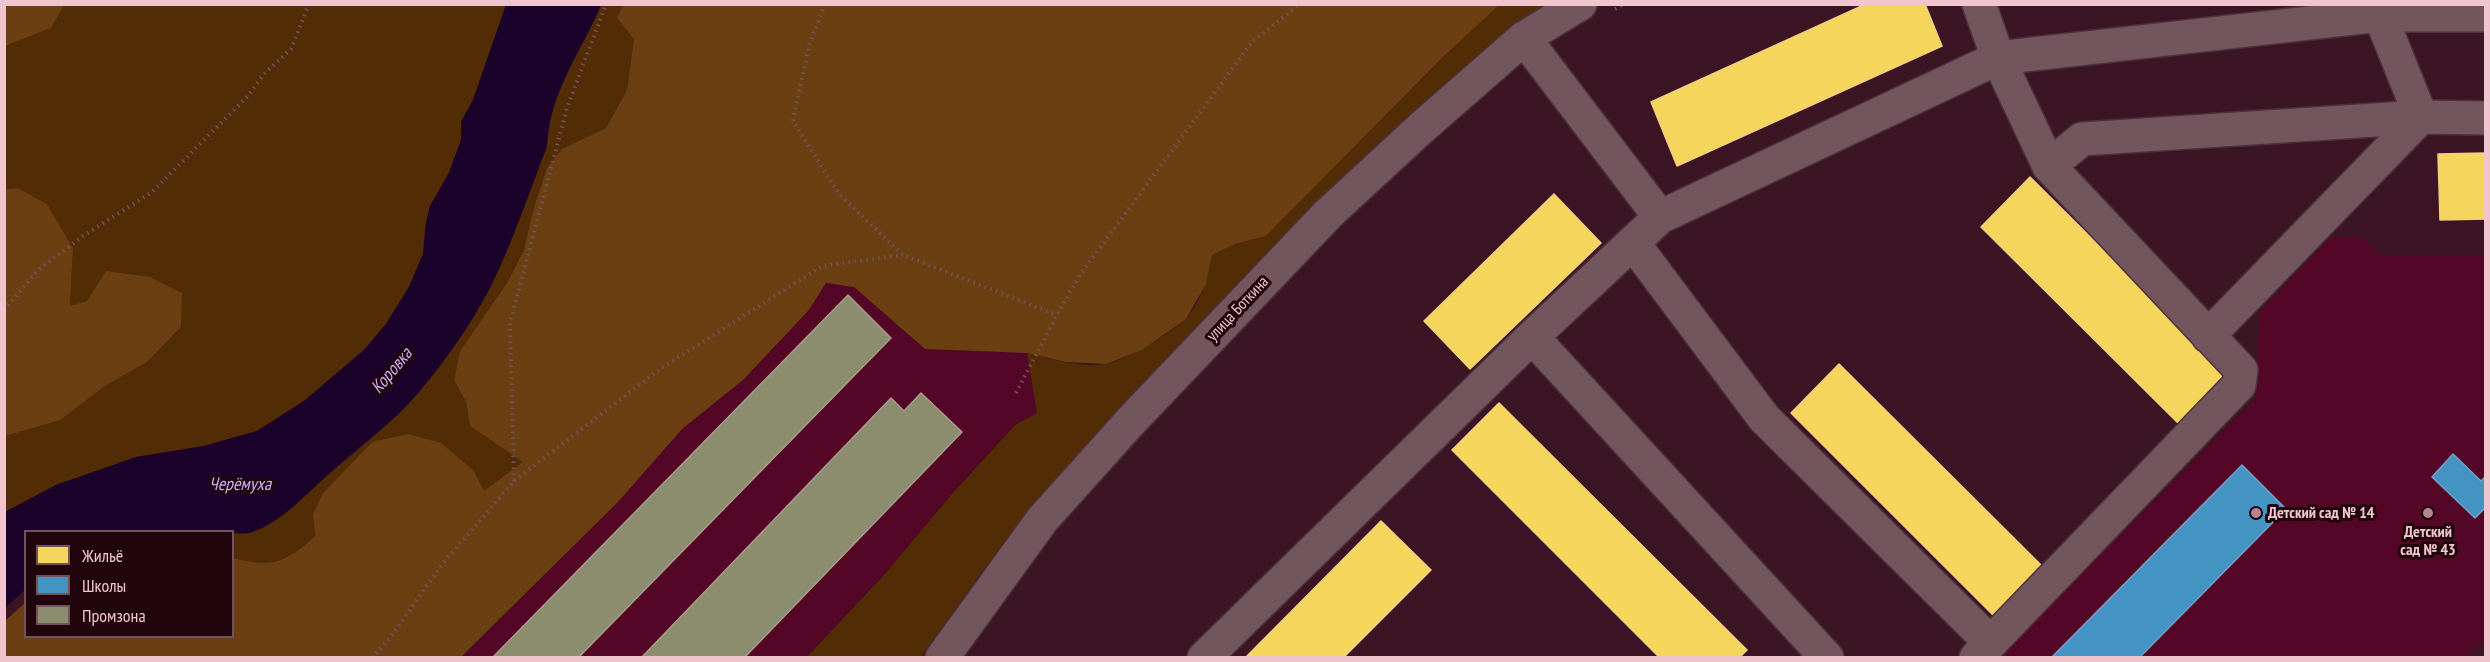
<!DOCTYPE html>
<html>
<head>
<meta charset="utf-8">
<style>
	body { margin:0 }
	#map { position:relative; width:2490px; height:662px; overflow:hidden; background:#3c1524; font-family:"PT Sans Narrow",sans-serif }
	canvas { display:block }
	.frame { position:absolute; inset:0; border:6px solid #f1c5cd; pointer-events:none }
	.legend { position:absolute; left:24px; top:530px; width:210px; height:108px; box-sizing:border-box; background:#21050d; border:2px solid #74525a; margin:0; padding:8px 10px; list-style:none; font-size:18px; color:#f1c5cd }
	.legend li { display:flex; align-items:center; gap:12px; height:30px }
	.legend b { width:30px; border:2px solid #74525a }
</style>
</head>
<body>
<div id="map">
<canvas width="2490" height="662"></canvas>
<div class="frame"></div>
<ul class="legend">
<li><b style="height:16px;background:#f6d55c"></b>Жильё</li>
<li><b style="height:16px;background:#4393c3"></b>Школы</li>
<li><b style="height:16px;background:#8c8c6e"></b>Промзона</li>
</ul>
</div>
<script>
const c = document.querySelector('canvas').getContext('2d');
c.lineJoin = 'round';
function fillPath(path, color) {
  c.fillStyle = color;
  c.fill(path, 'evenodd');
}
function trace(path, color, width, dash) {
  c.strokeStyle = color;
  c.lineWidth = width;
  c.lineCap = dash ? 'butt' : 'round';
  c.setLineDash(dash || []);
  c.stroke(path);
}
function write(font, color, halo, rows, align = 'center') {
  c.font = font + ' "PT Sans Narrow",sans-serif';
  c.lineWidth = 6;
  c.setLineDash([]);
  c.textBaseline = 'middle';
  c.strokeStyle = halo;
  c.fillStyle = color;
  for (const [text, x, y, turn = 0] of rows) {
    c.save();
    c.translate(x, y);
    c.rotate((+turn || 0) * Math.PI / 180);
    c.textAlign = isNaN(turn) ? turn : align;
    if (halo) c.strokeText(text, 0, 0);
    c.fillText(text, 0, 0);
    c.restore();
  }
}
const built = new Path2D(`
	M 2331,237 L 2361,237 L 2381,256 L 2485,255 L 2486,638 L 2466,657 L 1999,658 L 2255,399 L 2260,311 Z
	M 826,283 L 854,287 L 925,349 L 1027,353 L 1037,413 L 1015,425 L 952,494 L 884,575 L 806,657 L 461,658 L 618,502 L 682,429 L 743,380 L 809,310 Z`);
const green = new Path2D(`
	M 1499,4 L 1548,5 L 1030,509 L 981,573 L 921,657 L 806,658 L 884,575 L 952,494 L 1015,425 L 1037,413 L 1027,353 C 1051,359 1080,368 1105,364 C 1125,361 1172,333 1186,318 C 1202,301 1208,277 1212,255 L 1235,244 L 1266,236 L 1442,58 Z
	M 64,5 L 506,5 L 473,100 L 461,122 L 461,140 L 449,173 L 430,206 L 426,222 L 423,254 L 409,287 L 386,324 L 364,350 L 304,401 L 257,431 L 204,446 L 136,457 L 56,485 L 5,512 L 5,436 L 105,386 L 147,362 L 181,327 L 182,293 L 150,277 L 70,307 L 73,248 L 47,204 L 18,188 L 5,189 L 5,46 L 51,28 Z
	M 601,5 L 623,5 L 617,18 L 634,38 L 627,90 L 606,128 L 562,149 L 532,214 L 524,250 L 507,283 L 460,351 L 454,380 L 466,402 L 470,426 L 524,462 L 484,492 L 474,471 L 372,442 L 323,493 L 313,514 L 315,536 C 285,563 272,568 233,558 L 232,533 L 251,533 L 274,520 L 302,498 L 398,415 L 419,392 L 456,341 L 490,288 L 502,261 L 547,146 C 549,93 581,52 601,5 Z`);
const forest = new Path2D(`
	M 5,4 L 64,4 L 64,5 L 51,28 L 5,46 Z
	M 623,5 L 1499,5 L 1442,58 L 1266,236 L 1235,244 L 1212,255 L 1206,284 L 1186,319 L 1142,350 L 1106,364 L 1066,362 L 1027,353 L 925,349 L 854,287 L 826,283 L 809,310 L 743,380 L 682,429 L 618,502 L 461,657 L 5,657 L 5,621 L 25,603 L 26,636 L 232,636 L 233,558 C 272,568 285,563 315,536 L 313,514 L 323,493 L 372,442 L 408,434 L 441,443 L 474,471 L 484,491 L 523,462 L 470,426 L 466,402 L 454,380 L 460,351 L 507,283 L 524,250 L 532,214 L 547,168 L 562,149 L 606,128 L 627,90 L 634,39 L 617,18 Z
	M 18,188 L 47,204 L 73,248 L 70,306 L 87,301 L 106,271 L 150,277 L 182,293 L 181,327 L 147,362 L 105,386 L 60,420 L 5,436 L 5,189 Z`);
const water = new Path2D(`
	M 506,5 L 601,5 C 581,52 549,93 547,146 C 529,193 513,241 491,286 C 472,323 446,360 419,392 C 393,423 358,447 328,474 C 308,493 279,524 252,532 C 242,535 231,533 222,530 L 26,532 L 25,590 L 5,608 L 5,512 L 56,485 L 136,457 L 204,446 L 257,431 L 304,401 L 364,350 L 386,324 L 409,287 L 423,254 L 426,222 L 430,206 L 449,173 L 461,140 L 461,122 L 473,100 Z`);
const homes = new Path2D(`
	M 1866,4 L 1925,4 L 1942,46 L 1677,166 L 1651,102 Z
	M 2486,153 L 2486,219 L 2440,220 L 2438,154 Z
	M 2030,177 L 2228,374 L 2180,425 L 1981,227 Z
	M 1554,194 L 1601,243 L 1470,369 L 1424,321 Z
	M 1839,364 L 2043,567 L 1995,617 L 1791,413 Z
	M 1499,403 L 1747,650 L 1739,658 L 1660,658 L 1452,450 Z
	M 1381,521 L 1431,570 L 1343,658 L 1245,658 Z`);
const schools = new Path2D(`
	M 2453,454 L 2481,481 L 2486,476 L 2486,507 L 2475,518 L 2432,477 Z
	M 2242,465 L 2286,509 L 2139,658 L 2051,658 Z`);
const industry = new Path2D(`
	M 848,295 L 891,338 L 578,658 L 492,658 Z
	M 921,393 L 962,432 L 744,658 L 641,658 L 891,398 L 904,411 Z`);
const path = new Path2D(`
	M 825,4 L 809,45 L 793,121 L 839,194 L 903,255 L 1057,315
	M 1615,9 L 1624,4
	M 4,310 L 38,270 L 83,236 L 152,192 L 248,96 L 263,75 L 291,49 L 309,4
	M 1016,393 L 1057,315 L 1080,275 L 1252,42 L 1300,4
	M 514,481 L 510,323 L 567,108 L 606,4
	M 372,658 L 390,638 L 443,563 L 514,481 L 660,369 L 822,266 L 903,255`);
const minor = new Path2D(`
	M 1524,38 L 1660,217
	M 2049,166 L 2082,139 L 2421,117 L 2380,15 L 2380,4
	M 1633,243 L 1764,418 L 1990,642
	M 2208,336 L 2421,117 L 2486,118
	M 1532,337 L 1827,658
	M 942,658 L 1042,520 L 1130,422 L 1328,214 L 1420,129 L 1524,38 L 1580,4
	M 1204,658 L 1532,337 L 1660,217 L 1998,58 L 2380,15 L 2486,15
	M 1976,658 L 2239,385 L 2241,370 L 2049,166 L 1998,58 L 1979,4`);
const markers = [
	[2256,513,6,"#b28792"],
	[2428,513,6,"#b28792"]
];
const streetNames = [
	["улица Боткина",1238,309,-47]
];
const poiNames = [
	["Детский сад № 14",2268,513],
	["Детский",2428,532,"center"],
	["сад № 43",2428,550,"center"]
];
const waterNames = [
	["Коровка",392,371,-50],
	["Черёмуха",240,485]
];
fillPath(built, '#530625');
fillPath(green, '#522c05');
fillPath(forest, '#6c3f13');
fillPath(water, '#1a022a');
fillPath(homes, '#f6d55c');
trace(homes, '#f4d07e', 1.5);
fillPath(schools, '#4393c3');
trace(schools, '#77a2c6', 1.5);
fillPath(industry, '#8c8c6e');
trace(industry, '#aa9d8a', 1.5);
trace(minor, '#4d313a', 36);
trace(path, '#70545c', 4, [1.5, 4.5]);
trace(minor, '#73555e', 33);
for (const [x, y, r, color] of markers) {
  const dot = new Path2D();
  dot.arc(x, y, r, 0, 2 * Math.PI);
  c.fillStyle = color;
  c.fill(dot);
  trace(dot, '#21050d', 2);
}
write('16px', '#f1c5cd', '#21050d', streetNames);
write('bold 16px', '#f1c5cd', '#21050d', poiNames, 'left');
write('italic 18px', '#cfacf6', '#21050d', waterNames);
</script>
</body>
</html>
